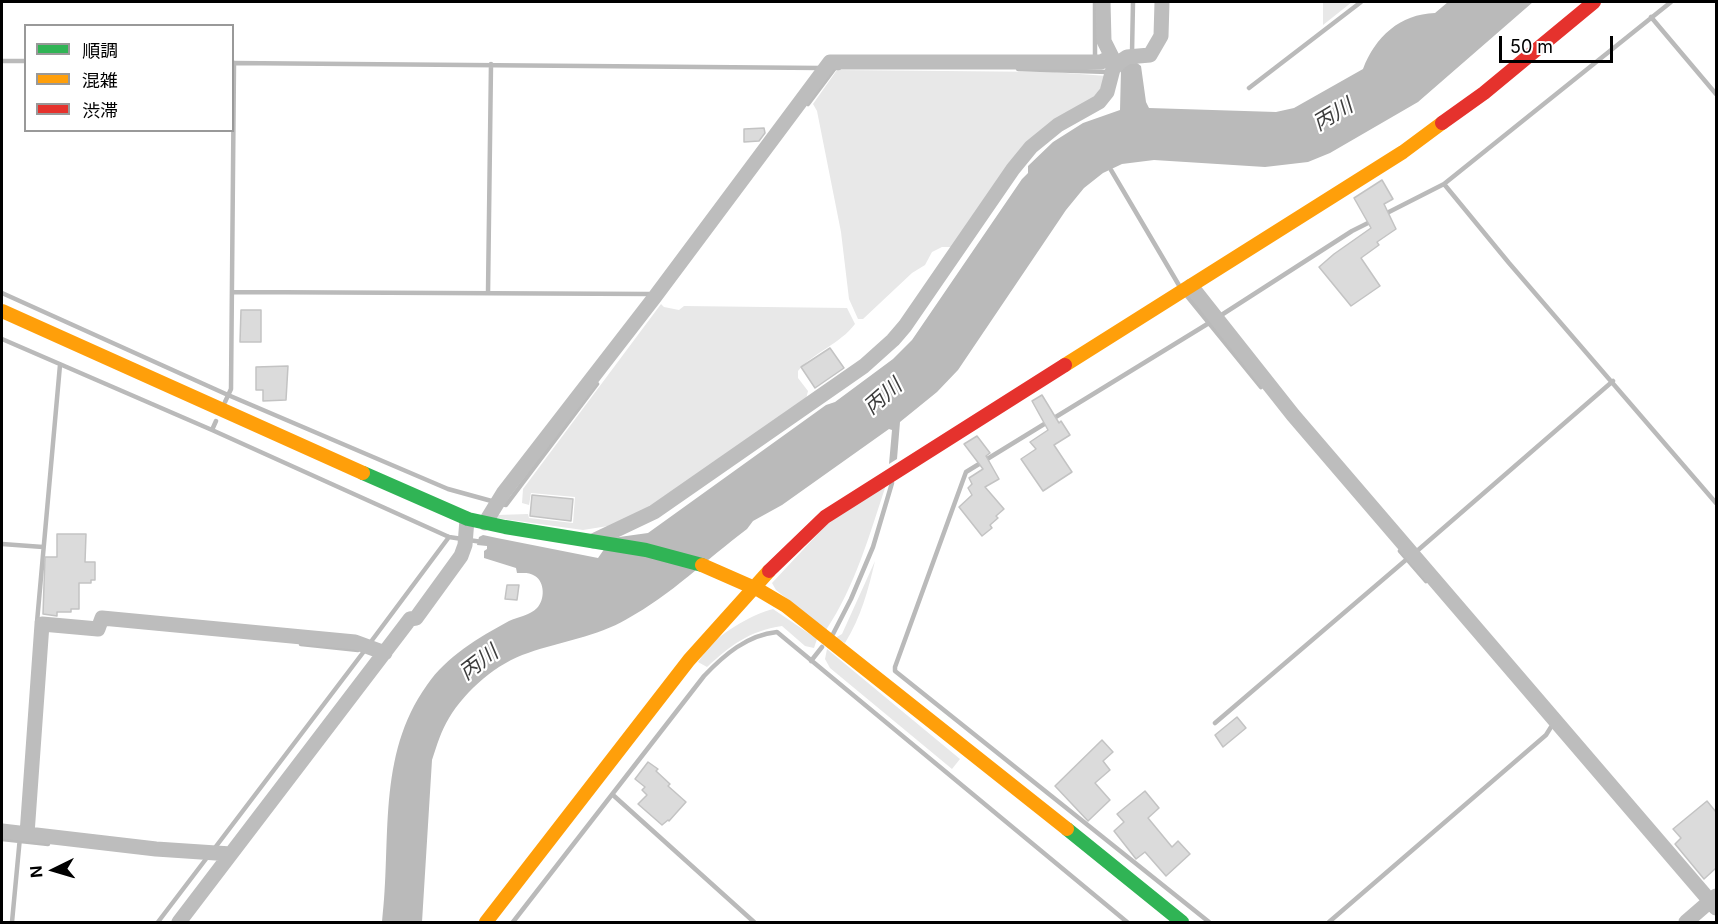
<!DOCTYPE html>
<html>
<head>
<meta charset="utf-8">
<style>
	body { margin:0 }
	#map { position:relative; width:1718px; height:924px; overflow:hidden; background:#fff; font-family:Inter,"Noto Sans JP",sans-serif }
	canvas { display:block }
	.frame { position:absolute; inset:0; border:3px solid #000; pointer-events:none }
	.legend { position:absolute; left:24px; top:24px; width:210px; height:108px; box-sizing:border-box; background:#fff; border:2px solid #999; margin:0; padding:8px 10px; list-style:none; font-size:18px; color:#000 }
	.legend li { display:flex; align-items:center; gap:12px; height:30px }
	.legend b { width:30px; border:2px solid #999 }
	.north { position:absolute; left:24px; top:840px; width:60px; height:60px; -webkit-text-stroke:4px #fff; paint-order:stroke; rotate:265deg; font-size:16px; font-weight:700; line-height:24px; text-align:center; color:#000 }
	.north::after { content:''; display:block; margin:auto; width:21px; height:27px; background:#000; clip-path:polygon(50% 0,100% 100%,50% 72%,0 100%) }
	.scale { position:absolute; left:1499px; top:36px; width:114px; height:27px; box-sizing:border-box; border:3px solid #000; border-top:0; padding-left:8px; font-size:18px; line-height:21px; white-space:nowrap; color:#000; -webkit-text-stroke:4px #fff; paint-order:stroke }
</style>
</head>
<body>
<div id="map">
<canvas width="1718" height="924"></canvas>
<div class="frame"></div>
<ul class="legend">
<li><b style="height:8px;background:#30b455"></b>順調</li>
<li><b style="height:8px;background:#ff9f0a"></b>混雑</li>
<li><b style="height:8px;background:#e5322d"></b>渋滞</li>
</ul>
<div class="north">N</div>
<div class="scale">50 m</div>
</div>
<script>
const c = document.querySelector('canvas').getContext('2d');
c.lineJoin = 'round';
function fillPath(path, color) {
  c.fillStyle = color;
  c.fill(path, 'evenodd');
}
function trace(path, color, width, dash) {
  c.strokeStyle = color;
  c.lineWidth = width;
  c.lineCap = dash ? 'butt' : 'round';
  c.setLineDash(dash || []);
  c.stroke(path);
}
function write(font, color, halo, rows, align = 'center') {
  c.font = font + ' Inter,"Noto Sans JP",sans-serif';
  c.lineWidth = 4.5;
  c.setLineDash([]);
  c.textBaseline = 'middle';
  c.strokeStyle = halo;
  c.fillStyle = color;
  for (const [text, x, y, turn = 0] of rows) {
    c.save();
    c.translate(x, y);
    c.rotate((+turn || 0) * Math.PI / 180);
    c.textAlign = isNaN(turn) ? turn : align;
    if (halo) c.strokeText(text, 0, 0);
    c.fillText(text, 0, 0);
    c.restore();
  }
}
const green = new Path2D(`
	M 1323,2 L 1352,2 L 1323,25 Z
	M 837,70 L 1052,72 L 1107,76 L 1106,81 L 1091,101 L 1050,124 L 953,247 L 942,247 L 932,252 L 925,265 L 912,273 L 863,319 L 858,319 L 849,299 L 841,232 L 817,111 L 813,104 Z
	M 661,304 L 664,307 L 679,310 L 684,306 L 847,308 L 855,324 C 840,344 814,352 798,371 L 798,378 L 808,391 L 806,399 L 656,504 L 608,526 L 583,530 L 496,518 L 497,515 L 528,514 L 529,518 L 573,523 L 575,497 L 531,493 L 529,505 L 522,503 L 523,489 Z
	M 886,485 C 870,533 855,587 826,630 L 776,590 L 772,583 L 829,522 Z
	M 875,561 C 868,591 861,617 845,643 L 835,638 L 842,634 Z
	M 773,609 L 817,639 L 814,648 L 805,646 L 782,626 C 749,631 731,645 707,667 L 698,662 C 702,657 705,651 710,646 C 722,632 755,613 773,609 Z
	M 827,649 L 960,759 L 952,769 L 830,668 L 825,659 Z`);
const water = new Path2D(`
	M 1448,2 L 1533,2 L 1418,102 L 1330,153 L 1308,162 L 1265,167 L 1154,160 L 1122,164 L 1103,173 L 1084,188 L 1066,210 L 958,370 L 937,392 L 900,422 L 897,459 L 889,464 L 892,430 L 889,429 L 782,505 L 753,521 L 747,529 C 707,559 671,595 627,619 C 596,637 562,641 528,653 C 497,663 466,690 449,718 C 441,731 437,745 432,760 L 422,922 L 382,922 C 392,841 376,756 427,685 C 447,656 478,638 509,621 C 518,617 530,615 537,608 C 545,600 545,582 535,576 C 529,572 524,573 517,573 L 516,568 L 484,558 L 484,551 L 487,549 L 487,546 L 477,545 L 479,537 L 483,535 L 497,538 L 598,558 L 612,538 L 648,533 L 826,405 L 835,402 L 893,359 L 912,340 L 1022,179 L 1028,173 L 1028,166 L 1053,142 L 1083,123 L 1120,110 L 1121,70 L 1129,63 L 1137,63 L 1141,66 L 1146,102 L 1149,108 L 1276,112 L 1294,108 L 1363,69 C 1375,37 1400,14 1435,13 Z`);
const stream = new Path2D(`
	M 1651,17 L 1716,94
	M 1132,53 L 1133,2
	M 1095,59 L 1095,2
	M 2,61 L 26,61
	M 232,63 L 821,68
	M 1018,69 L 1108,72
	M 1249,88 L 1361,2
	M 808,104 L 835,68 L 839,68
	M 1111,170 L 1180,287
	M 1444,184 L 1509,263 L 1716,503
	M 1385,214 L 1444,184 L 1671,2
	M 232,292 L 649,294
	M 2,293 L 228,395 L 448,489 L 506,505 L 597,384
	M 488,293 L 491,64
	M 1187,296 L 1261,387
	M 2,339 L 212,430 L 449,537 L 482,542
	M 225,402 L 231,389 L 234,63
	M 212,430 L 216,421
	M 2,544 L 43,547
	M 1400,551 L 1426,581
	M 1417,551 L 1613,381
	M 37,622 L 60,365
	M 833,634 L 851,599 L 873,547 L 892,483
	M 370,643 L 449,537
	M 301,644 L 358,650
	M 811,661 L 822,647
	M 1215,723 L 1407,559
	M 613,795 L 754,922
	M 2,839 L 48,844
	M 214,849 L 365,650
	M 12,922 L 20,837
	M 158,922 L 209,855
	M 513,922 L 704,676 C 724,655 747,635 777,632 L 1127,922
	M 1209,922 L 895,671 L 895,667 L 966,472 L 1209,323 L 1352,231 L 1372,221
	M 1329,922 L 1546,735 L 1551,727`);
const building = new Path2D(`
	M 764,128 L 765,133 L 759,141 L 744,142 L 744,129 Z
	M 1382,180 L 1393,199 L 1384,204 L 1396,229 L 1377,242 L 1379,245 L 1361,258 L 1380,286 L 1351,306 L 1319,267 L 1334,254 L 1371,228 L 1354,198 Z
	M 241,310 L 261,310 L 261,342 L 240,342 Z
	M 830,348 L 844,368 L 815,388 L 801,367 Z
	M 288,366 L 286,400 L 263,401 L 263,390 L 256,390 L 256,367 Z
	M 1042,395 L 1059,423 L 1061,421 L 1070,435 L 1054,445 L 1072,472 L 1043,491 L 1021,459 L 1036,449 L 1030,442 L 1048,430 L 1032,401 Z
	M 977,436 L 990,453 L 986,456 L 999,479 L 985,487 L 1004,509 L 996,516 L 998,518 L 990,525 L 992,528 L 982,536 L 959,507 L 972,495 L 968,488 L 972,484 L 969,478 L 983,469 L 964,444 Z
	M 532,495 L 573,499 L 571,521 L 530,516 Z
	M 57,534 L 86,534 L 85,562 L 95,562 L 95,580 L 91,580 L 91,583 L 79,583 L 79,609 L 71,609 L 71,612 L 57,612 L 57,616 L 43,614 L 45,557 L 57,557 Z
	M 507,585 L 519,585 L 517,600 L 505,599 Z
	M 1237,717 L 1246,728 L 1223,747 L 1215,735 Z
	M 1102,740 L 1113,752 L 1103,761 L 1110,770 L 1095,783 L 1110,800 L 1088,821 L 1055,786 Z
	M 648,762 L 658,769 L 656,771 L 670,784 L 668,786 L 686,802 L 669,821 L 668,820 L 662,825 L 638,804 L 647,795 L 642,790 L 645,787 L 635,779 Z
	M 1145,791 L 1159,808 L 1148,818 L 1172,847 L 1178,841 L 1190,854 L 1166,876 L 1145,852 L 1136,859 L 1114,831 L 1124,822 L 1117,814 Z
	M 1707,801 L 1716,812 L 1716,868 L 1704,879 L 1675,844 L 1681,838 L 1673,829 Z`);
const street = new Path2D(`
	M 1103,2 L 1104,41 L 1116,65
	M 1191,286 L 1293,415 L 1716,908
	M 485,523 L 504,492 L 654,298 L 830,62 L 1101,62 L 1111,57
	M 593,541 L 654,512 L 864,366 L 893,340 L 905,326 L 1013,169 L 1031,147 L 1058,125 L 1099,102 L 1107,92 L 1113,69 L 1121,61 L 1127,57 L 1150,55 L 1161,36 L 1162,2
	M 2,831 L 156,849 L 231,854
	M 27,834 L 42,624 L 98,629 L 102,618 L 355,642 L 385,653
	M 179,922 L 410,619 L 416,618 L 461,556 L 465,545 L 467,519
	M 1686,922 L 1716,896`);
const fast = new Path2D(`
	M 363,473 L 468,519 L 505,527 L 646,550 L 702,565
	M 1067,829 L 1182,922`);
const slow = new Path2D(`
	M 2,311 L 363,473
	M 1065,365 L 1403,152 L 1442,123
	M 702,565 L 759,590 L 786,606 L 1067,829
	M 486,922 L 689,660 L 769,571`);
const jam = new Path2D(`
	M 1442,123 L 1484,93 L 1594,2
	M 769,571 L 825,517 L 1065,365`);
const waterNames = [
	["丙川",1333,115,-31],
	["丙川",883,397,-41],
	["丙川",479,663,-37]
];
fillPath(green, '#e8e8e8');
fillPath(water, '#bababa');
trace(stream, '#bababa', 4.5);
fillPath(building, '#dbdbdb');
trace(building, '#c3c3c3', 1.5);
trace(street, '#bdbdbd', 15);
trace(fast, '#30b455', 14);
trace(slow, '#ff9f0a', 14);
trace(jam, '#e5322d', 14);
write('italic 21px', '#3d3d3d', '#fff', waterNames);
</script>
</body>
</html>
